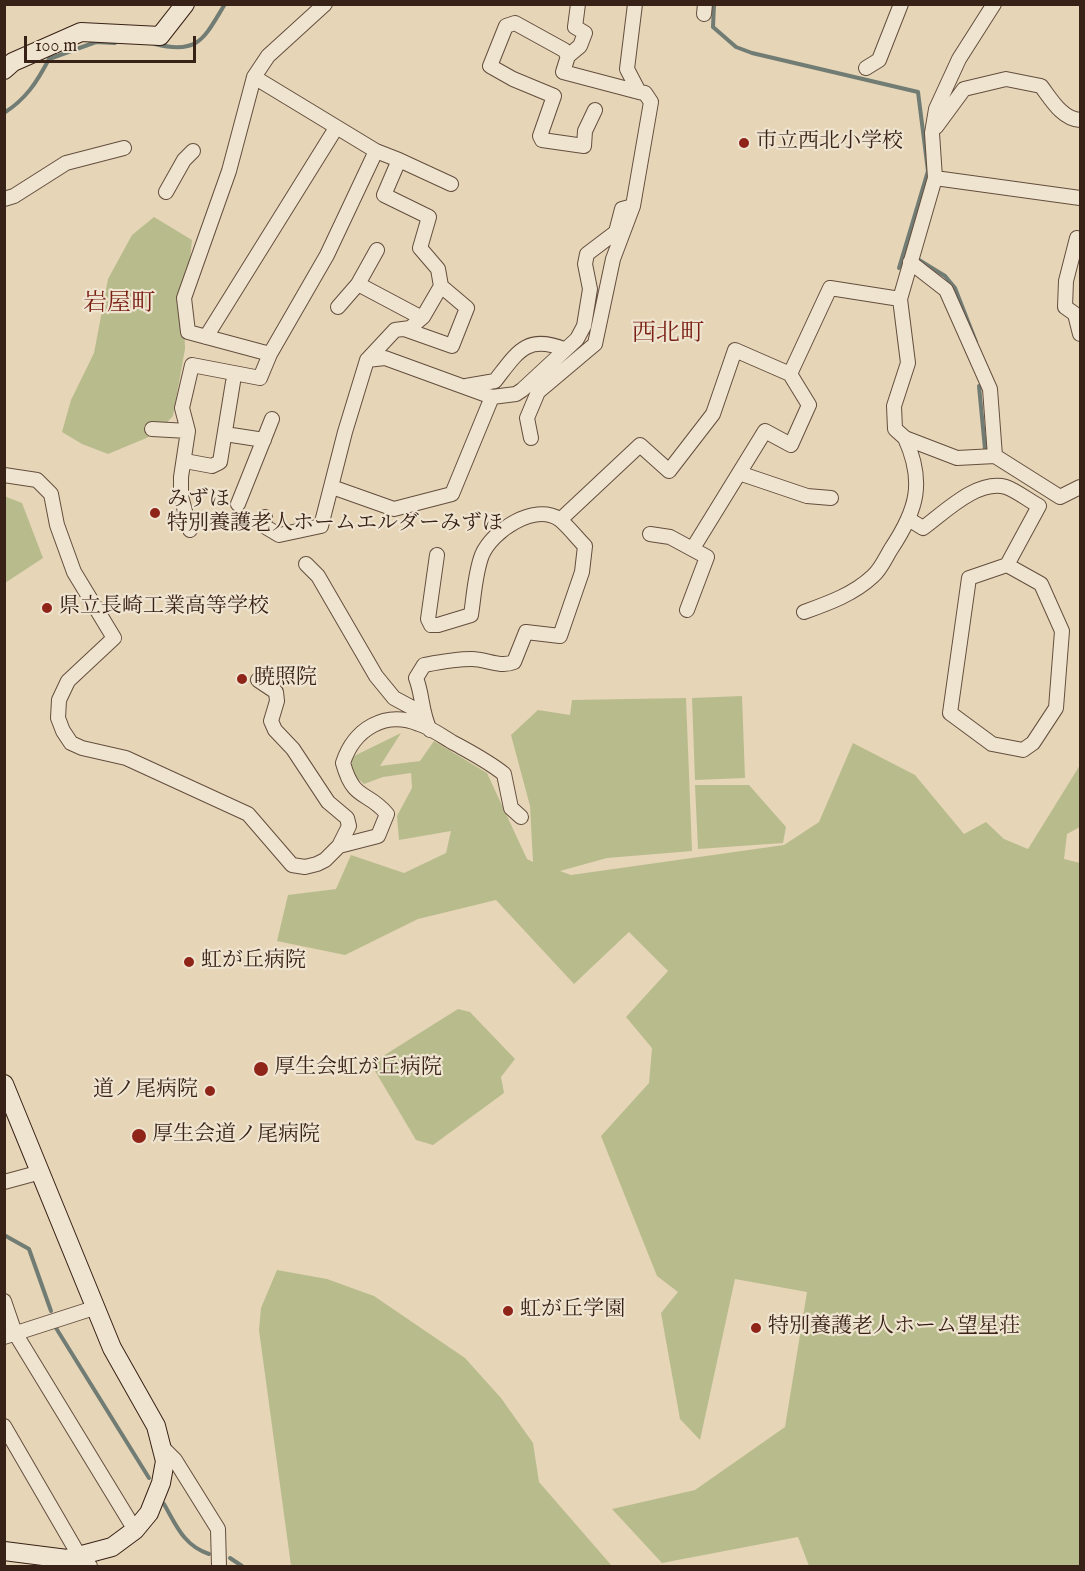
<!DOCTYPE html>
<html>
<head>
<meta charset="utf-8">
<style>
	body { margin:0 }
	#map { position:relative; width:1085px; height:1571px; overflow:hidden; background:#e6d5b7; font-family:"IM FELL English",serif }
	canvas { display:block }
	.frame { position:absolute; inset:0; border:6px solid #382116; pointer-events:none }
	.scale { position:absolute; left:24px; top:36px; width:172px; height:27px; box-sizing:border-box; border:3px solid #382116; border-top:0; padding-left:8px; font-size:18px; line-height:21px; white-space:nowrap; color:#382116; -webkit-text-stroke:4px #efe4d0; paint-order:stroke }
</style>
</head>
<body>
<div id="map">
<canvas width="1085" height="1571"></canvas>
<div class="frame"></div>
<div class="scale">100 m</div>
</div>
<script>
const c = document.querySelector('canvas').getContext('2d');
c.lineJoin = 'round';
function fillPath(path, color) {
  c.fillStyle = color;
  c.fill(path, 'evenodd');
}
function trace(path, color, width, dash) {
  c.strokeStyle = color;
  c.lineWidth = width;
  c.lineCap = dash ? 'butt' : 'round';
  c.setLineDash(dash || []);
  c.stroke(path);
}
function write(font, color, halo, rows, align = 'center') {
  c.font = font + ' "IM FELL English","Noto Serif JP",serif';
  c.lineWidth = 4.5;
  c.setLineDash([]);
  c.textBaseline = 'middle';
  c.strokeStyle = halo;
  c.fillStyle = color;
  for (const [text, x, y, turn = 0] of rows) {
    c.save();
    c.translate(x, y);
    c.rotate((+turn || 0) * Math.PI / 180);
    c.textAlign = isNaN(turn) ? turn : align;
    if (halo) c.strokeText(text, 0, 0);
    c.fillText(text, 0, 0);
    c.restore();
  }
}
const green = new Path2D(`
	M 154,217 L 192,240 L 184,317 L 185,349 L 173,416 L 156,434 L 108,454 L 82,444 L 62,432 L 71,400 L 94,353 L 108,279 L 132,235 Z
	M 4,496 L 22,503 L 43,558 L 5,583 Z
	M 742,696 L 745,778 L 695,780 L 692,698 Z
	M 686,698 L 692,851 L 607,858 L 560,871 L 571,875 L 784,845 L 819,822 L 853,743 L 915,775 L 964,834 L 986,822 L 1004,839 L 1028,849 L 1080,765 L 1080,827 L 1067,834 L 1064,859 L 1080,863 L 1080,1566 L 809,1566 L 798,1537 L 662,1563 L 612,1509 L 695,1490 L 785,1427 L 807,1292 L 735,1279 L 700,1440 L 680,1419 L 661,1313 L 678,1292 L 657,1276 L 601,1136 L 649,1083 L 652,1048 L 626,1017 L 668,971 L 629,932 L 574,984 L 496,900 L 418,919 L 345,955 L 277,941 L 288,895 L 336,889 L 351,855 L 404,873 L 446,853 L 451,831 L 399,840 L 397,816 L 412,788 L 411,773 L 383,777 L 364,784 L 352,774 L 352,757 L 401,733 L 380,766 L 420,761 L 434,741 L 487,773 L 527,859 L 533,862 L 530,806 L 511,735 L 538,710 L 570,715 L 572,700 Z
	M 695,785 L 749,785 L 786,827 L 783,843 L 698,849 Z
	M 458,1009 L 470,1012 L 515,1059 L 501,1077 L 504,1093 L 433,1145 L 416,1140 L 375,1071 L 375,1061 Z
	M 277,1270 L 327,1279 L 374,1296 L 465,1358 L 501,1398 L 533,1443 L 539,1482 L 612,1566 L 291,1566 L 259,1330 L 261,1308 Z`);
const stream = new Path2D(`
	M 714,4 L 713,27 L 736,47 L 752,53 L 918,92 L 928,171 L 899,268
	M 155,44 C 199,55 204,38 225,4
	M 4,113 C 26,99 37,82 49,59 L 96,42 L 115,43
	M 919,260 L 945,276 L 955,288 L 976,342
	M 979,386 L 985,449
	M 4,1235 L 29,1249 L 51,1311
	M 56,1328 L 149,1478
	M 164,1504 C 176,1525 184,1546 209,1554
	M 230,1558 L 242,1566`);
const street = new Path2D(`
	M 578,4 L 575,27 L 585,33 L 580,46 L 568,56 L 564,50 L 515,23 L 506,26 L 490,66 L 513,79 L 554,96 L 540,136 L 542,140 L 584,146 L 585,131 L 595,110
	M 704,14 L 705,4
	M 568,56 L 563,72 L 639,92
	M 866,68 L 879,60 L 901,4
	M 254,77 L 376,151 L 399,160
	M 936,127 L 964,89 L 1006,79 L 1041,86 C 1051,99 1062,119 1080,120
	M 935,178 L 1080,198
	M 166,192 L 184,160 L 193,151
	M 4,199 L 14,196 L 66,163 L 124,148
	M 1077,238 L 1066,281 L 1065,307 L 1075,314 L 1080,334
	M 910,262 L 946,290 L 990,389 L 995,456
	M 358,284 L 422,318
	M 900,299 L 908,363 L 894,406 L 895,429 L 905,438 L 957,458 L 995,456 L 1060,497 L 1080,487
	M 338,307 L 358,284 L 377,250
	M 404,329 L 452,346 L 467,308 L 441,286
	M 206,337 L 336,128
	M 270,354 L 188,332 L 184,298 L 229,171 L 254,77 L 268,56 L 325,4
	M 367,360 L 395,330 L 410,328 L 423,317 L 441,286 L 438,269 L 420,248 L 429,217 L 384,195 L 399,160 L 451,184
	M 466,386 L 495,381 C 517,353 526,334 564,349
	M 152,429 L 188,431
	M 225,434 L 264,440
	M 531,438 L 527,418 L 538,392 L 595,344 L 613,259 L 633,206 L 651,102 L 645,93 L 639,92 L 627,69 L 635,4
	M 185,461 L 212,466 L 220,462 L 233,382
	M 739,473 L 807,496 L 831,498
	M 4,475 L 37,480 L 51,494 L 57,525 L 74,572 L 114,638 L 68,681 L 59,700 L 58,718 L 63,731 L 71,743 L 82,748 L 126,758 L 248,814 L 292,865 L 305,867 L 317,864 L 325,860 L 339,846 L 378,836 L 387,814 C 367,790 354,802 343,763 C 354,729 385,710 419,724 C 431,728 442,736 452,742 C 470,752 488,761 504,774 L 511,808 L 521,817
	M 332,487 L 394,509 L 452,494 L 492,397
	M 238,504 L 272,419
	M 265,517 L 264,526 L 279,535 L 321,526 L 345,432 L 367,360 L 385,358 L 492,397 L 516,394 L 522,390 L 577,339 L 584,326 L 590,289 L 585,264 L 587,254 L 616,232 L 622,209 L 633,206
	M 560,520 L 640,445 L 669,471 L 713,414 L 735,350 L 790,374 L 830,288 L 900,299 L 935,178 L 932,133 L 936,109 L 959,59 L 994,4
	M 910,520 L 923,528 C 944,513 977,479 1006,487 C 1017,491 1028,500 1039,506 L 1007,565 L 1041,584 L 1062,631 L 1056,708 L 1033,743 L 1023,750 L 992,744 L 950,713 L 969,578 L 1007,565
	M 190,530 L 181,496 L 181,477 L 188,431 L 182,408 L 192,365 L 260,378 L 270,354 L 327,255 L 376,151
	M 650,534 L 670,537 L 707,557 L 687,610
	M 693,548 L 765,431 L 791,445 L 809,405 L 790,374
	M 306,564 L 318,576 L 376,676 L 394,698 L 422,713
	M 804,612 C 829,603 854,594 873,576 C 881,569 886,557 891,549 C 917,510 925,482 905,438
	M 258,680 L 276,692 L 277,701 L 271,721 L 275,730 L 293,749 L 328,802 L 347,818 L 349,826 L 339,846
	M 430,730 C 421,712 423,696 416,678 L 424,665 C 440,662 455,659 472,659 C 486,659 500,668 514,662 L 526,632 L 560,636 L 582,572 L 585,546 C 577,538 568,526 559,519 C 534,503 492,531 482,555 C 475,573 474,596 471,615 L 438,625 L 431,625 L 428,619 L 437,555
	M 4,1182 L 41,1172
	M 4,1301 L 15,1333 L 135,1530
	M 4,1337 L 94,1308
	M 4,1426 L 80,1557 L 90,1566
	M 164,1449 L 175,1460 L 218,1529 L 219,1566`);
const secondary = new Path2D(`
	M 4,70 L 13,62 L 81,32 L 160,36 L 185,4
	M 4,1084 L 112,1348 L 156,1426 L 165,1461 L 161,1483 L 149,1513 L 135,1530 L 112,1547 L 67,1559 L 4,1551`);
const markers = [
	[744,143,6,"#8f2418"],
	[155,513,6,"#8f2418"],
	[47,608,6,"#8f2418"],
	[242,679,6,"#8f2418"],
	[189,962,6,"#8f2418"],
	[261,1069,8,"#8f2418"],
	[210,1091,6,"#8f2418"],
	[139,1136,8,"#8f2418"],
	[508,1311,6,"#8f2418"],
	[756,1328,6,"#8f2418"]
];
const poiNames = [
	["市立西北小学校",756,143],
	["みずほ",167,501],
	["特別養護老人ホームエルダーみずほ",167,525],
	["県立長崎工業高等学校",59,608],
	["暁照院",254,679],
	["虹が丘病院",201,962],
	["厚生会虹が丘病院",274,1069],
	["道ノ尾病院",198,1091,"right"],
	["厚生会道ノ尾病院",152,1136],
	["虹が丘学園",520,1311],
	["特別養護老人ホーム望星荘",768,1328]
];
const quarterNames = [
	["岩屋町",119,305],
	["西北町",668,335]
];
fillPath(green, '#b8bc8d');
trace(stream, '#717c74', 4);
trace(street, '#644e3e', 16);
trace(secondary, '#382116', 20);
trace(street, '#efe4d0', 14);
trace(secondary, '#efe4d0', 18);
for (const [x, y, r, color] of markers) {
  const dot = new Path2D();
  dot.arc(x, y, r, 0, 2 * Math.PI);
  c.fillStyle = color;
  c.fill(dot);
  trace(dot, '#efe4d0', 2);
}
write('21px', '#382116', '#efe4d0', poiNames, 'left');
write('24px', '#7a1f14', '#efe4d0', quarterNames);
</script>
</body>
</html>
